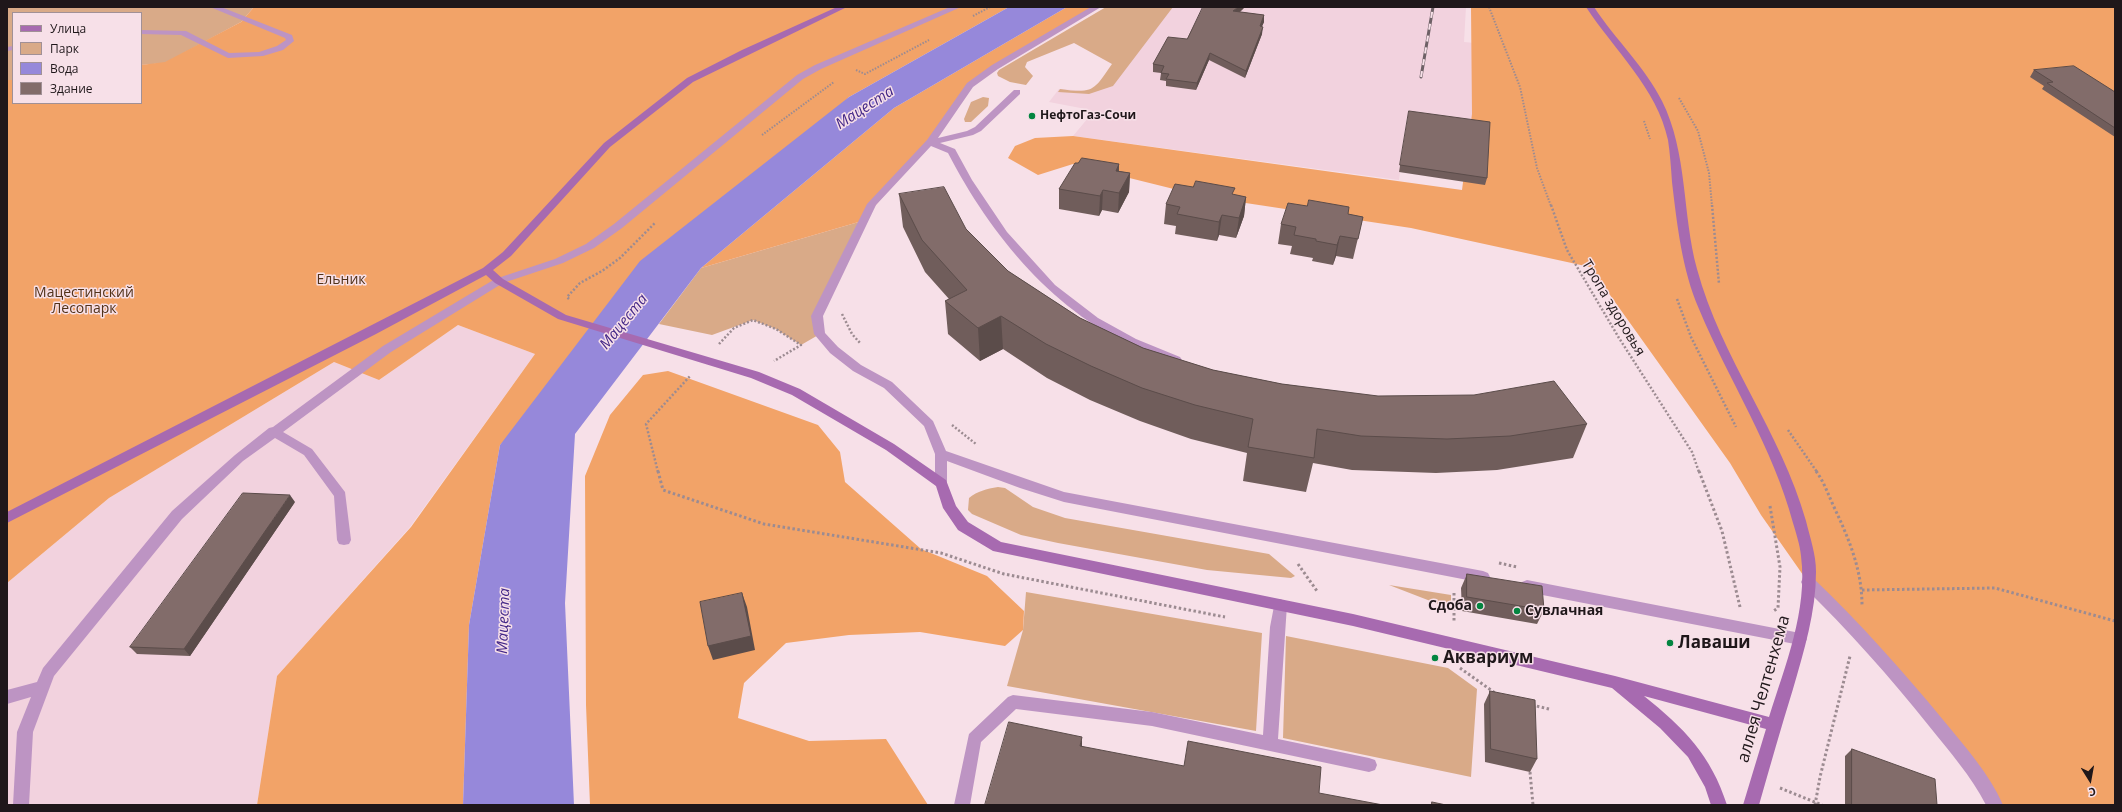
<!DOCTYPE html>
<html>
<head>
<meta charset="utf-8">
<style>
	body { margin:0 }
	#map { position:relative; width:2122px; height:812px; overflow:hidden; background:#f7e0e8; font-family:"Open Sans",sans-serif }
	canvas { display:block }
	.frame { position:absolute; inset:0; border:8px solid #1f171a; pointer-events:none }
	.legend { position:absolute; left:12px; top:12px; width:130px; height:92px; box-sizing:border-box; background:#f7e0e8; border:1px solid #a19096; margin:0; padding:5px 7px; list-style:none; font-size:12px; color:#1f171a }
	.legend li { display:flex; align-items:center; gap:8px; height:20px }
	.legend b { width:20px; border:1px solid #a19096 }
	.north { position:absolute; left:2070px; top:760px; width:40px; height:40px; -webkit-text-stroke:3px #f7e0e8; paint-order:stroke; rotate:169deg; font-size:11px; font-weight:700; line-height:16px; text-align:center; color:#1f171a }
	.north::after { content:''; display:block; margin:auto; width:14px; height:18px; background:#1f171a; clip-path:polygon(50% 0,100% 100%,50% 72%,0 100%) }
</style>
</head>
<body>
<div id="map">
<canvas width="2122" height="812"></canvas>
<div class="frame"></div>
<ul class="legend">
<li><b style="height:5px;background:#a76ab0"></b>Улица</li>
<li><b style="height:11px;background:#d9aa88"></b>Парк</li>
<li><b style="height:11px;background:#9688da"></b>Вода</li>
<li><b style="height:11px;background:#826c6a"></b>Здание</li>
</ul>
<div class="north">С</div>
</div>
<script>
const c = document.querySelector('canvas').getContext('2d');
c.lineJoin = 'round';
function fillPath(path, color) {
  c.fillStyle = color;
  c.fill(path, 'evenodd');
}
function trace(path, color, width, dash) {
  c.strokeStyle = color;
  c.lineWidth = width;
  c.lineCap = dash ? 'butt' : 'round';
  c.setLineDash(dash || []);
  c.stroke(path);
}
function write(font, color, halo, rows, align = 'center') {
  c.font = font + ' "Open Sans",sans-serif';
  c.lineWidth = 3;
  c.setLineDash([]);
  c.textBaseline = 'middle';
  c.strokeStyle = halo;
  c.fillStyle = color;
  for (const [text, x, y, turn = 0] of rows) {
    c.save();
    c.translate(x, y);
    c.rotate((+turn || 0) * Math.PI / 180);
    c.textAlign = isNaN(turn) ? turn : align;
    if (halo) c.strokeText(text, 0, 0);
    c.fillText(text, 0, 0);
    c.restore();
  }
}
const built = new Path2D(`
	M 1162,7 L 1466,7 L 1464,42 L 1475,43 L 1502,131 L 1407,118 L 1399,180 L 1073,136 L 1093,112 L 1091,110 L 1049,102 L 1059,89 L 1087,91 L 1097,88 Z
	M 458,325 L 535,354 L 410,527 L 277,676 L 257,805 L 7,805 L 7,583 L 109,498 L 334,362 L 379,380 Z`);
const green = new Path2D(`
	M 7,7 L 254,7 L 241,22 L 165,63 L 141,65 L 141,13 L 13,13 L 13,80 L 7,80 Z
	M 1106,7 L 1173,7 L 1113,86 L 1089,94 L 1058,92 L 1060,89 C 1094,94 1094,90 1112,64 L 1074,43 L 1027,62 L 1025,67 L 1033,76 L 1026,85 L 1010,82 L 998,76 L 997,73 L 999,70 Z
	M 983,97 L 989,98 L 988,106 L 971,122 L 965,122 L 964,119 L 971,102 Z
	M 862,221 L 817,316 L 820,334 L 801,345 L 776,329 L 753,320 L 712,335 L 659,324 L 701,268 Z
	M 998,487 L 1005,488 L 1033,507 L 1065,518 L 1269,554 L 1295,576 L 1291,578 L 1207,570 L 1058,543 L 1021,535 L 972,514 L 968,510 L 969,498 C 978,491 986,489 998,487 Z
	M 1389,585 L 1451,595 L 1451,609 Z
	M 1026,592 L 1262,633 L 1256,731 L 1007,686 L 1023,630 Z
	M 1286,636 L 1448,668 L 1477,689 L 1471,777 L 1283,738 Z`);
const forest = new Path2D(`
	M 254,7 L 1009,7 L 849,97 L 500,445 L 469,625 L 463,805 L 257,805 L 277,676 L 411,527 L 535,354 L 458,325 L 379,380 L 334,362 L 109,498 L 7,583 L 7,80 L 13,80 L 13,103 L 141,103 L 141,65 L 165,62 L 241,22 Z
	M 1067,7 L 1098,7 L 970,85 L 930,142 L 862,221 L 701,268 L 894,108 Z
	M 1471,7 L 2115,7 L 2115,805 L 1995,805 L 1980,777 L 1808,582 L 1761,515 L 1730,463 L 1590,267 L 1411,228 L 1206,197 L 1073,164 L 1038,175 L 1008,158 L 1015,146 L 1035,138 L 1073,136 L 1462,190 L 1472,114 Z
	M 668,371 L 818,425 L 840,452 L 845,482 L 921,549 L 987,576 L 1024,611 L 1023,630 L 1005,646 L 920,632 L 849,635 L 786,643 L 744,683 L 738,718 L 809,741 L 886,739 L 928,805 L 590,805 L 586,705 L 585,476 L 610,415 L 643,375 Z`);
const water = new Path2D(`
	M 1009,7 L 1067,7 L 894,108 L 701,268 L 575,434 L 565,603 L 574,805 L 463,805 L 469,625 L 500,445 L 640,261 L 849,97 Z`);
const pathFar2 = new Path2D(`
	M 1489,7 L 1520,87 L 1537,168 L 1551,206
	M 973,16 L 990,7
	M 856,70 L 865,74 L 929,40
	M 1679,98 L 1698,131 L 1709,173 L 1712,206
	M 1644,121 L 1650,139
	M 762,135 L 834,82`);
const pathFar1 = new Path2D(`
	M 1551,205 L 1567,250 L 1619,338 L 1692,452 L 1699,472
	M 1712,205 L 1719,284
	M 569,299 L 567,297 L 580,283 L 602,271 L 620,258 L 655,223
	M 1677,299 L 1691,337 L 1736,427
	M 842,314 L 852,334 L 860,343
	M 719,344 L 734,328 L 753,320 L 776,329 L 801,345 L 774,361
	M 952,425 L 976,444
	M 1788,430 L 1817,472
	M 658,472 L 646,424 L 691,375`);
const path = new Path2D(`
	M 658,471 L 663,490 L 764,524 L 941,553 L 1004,574 L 1225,617
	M 1699,471 L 1722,531 L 1740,607
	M 1816,471 C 1824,482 1828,494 1834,507 C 1849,539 1862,570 1862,605
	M 1770,506 L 1780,567 L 1778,608 L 1772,612
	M 1499,563 L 1517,567
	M 1298,564 L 1317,591
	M 1862,590 L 1995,588 L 2115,621
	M 1454,593 L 1454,621
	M 1460,668 L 1495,693
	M 1532,705 L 1549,709
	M 1530,772 L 1533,805
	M 1780,788 L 1822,805
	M 1815,805 L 1820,777 L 1850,656`);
const lane = new Path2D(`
	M 210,7 L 221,7 L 292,35 L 294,41 L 283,50 L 263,56 L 228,58 L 181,35 L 141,34 L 141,30 L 186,31 L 229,53 L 259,52 L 277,46 L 286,40 L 285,38 Z
	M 950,7 L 961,7 L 821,69 L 803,79 L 622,228 L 594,248 L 563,263 L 503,283 L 391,352 L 283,432 L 312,449 L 345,492 L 351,540 L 349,544 L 344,545 L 339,544 L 337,540 L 334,496 L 304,455 L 275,438 L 243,461 L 182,519 L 54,676 L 33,732 L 29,805 L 13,805 L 17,732 L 31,697 L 7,704 L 7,690 L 37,682 L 43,668 L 172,511 L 235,455 L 269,428 L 273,427 L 383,346 L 495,279 L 555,259 L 586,244 L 614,224 L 797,75 L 815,65 Z
	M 1091,7 L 1101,7 L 998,69 L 973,87 L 938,138 L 967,131 L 975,127 L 1014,90 L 1020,90 L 1020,94 L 981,131 L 973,135 L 940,143 L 955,149 L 972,180 L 1007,232 L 1055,285 L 1098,318 L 1136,339 L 1180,357 L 1182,360 L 1180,363 C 1169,366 1153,355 1143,351 C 1055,314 991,236 948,153 L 931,146 L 876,205 L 823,316 L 825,333 L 838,347 L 861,365 L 892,382 L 933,421 L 946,451 L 1064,492 L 1483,571 L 1488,573 L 1490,577 L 1488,581 L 1483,583 L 1064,502 L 1020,488 L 947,461 L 947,483 L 946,486 L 936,486 L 935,483 L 935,454 L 924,426 L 884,388 L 853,371 L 830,353 L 814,334 L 811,316 L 867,204 L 927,140 L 967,83 L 992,65 Z
	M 13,46 L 13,50 L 7,51 L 7,47 Z
	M 1808,576 L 1813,578 C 1860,623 1903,671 1944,721 C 1966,748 1989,773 2003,805 L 1986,805 C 1971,776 1950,752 1929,726 C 1890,677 1848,630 1803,586 L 1801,582 L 1803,578 Z
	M 1527,580 L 1800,633 L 1805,635 L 1807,639 L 1805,643 L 1800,645 L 1527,592 L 1522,590 L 1520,586 L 1522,582 Z
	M 1280,599 L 1285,601 L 1287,605 L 1278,739 L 1369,758 L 1375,760 L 1377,765 L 1375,770 L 1369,772 L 1152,726 L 1016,709 L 981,742 L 970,805 L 954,805 L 969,734 L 1008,697 L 1013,695 L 1152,712 L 1263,735 L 1270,627 L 1275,601 Z`);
const secondary = new Path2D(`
	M 837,7 L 847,7 L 693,82 L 610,147 L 511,256 L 493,270 L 503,279 L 566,315 L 759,372 L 800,389 L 894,444 L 946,480 L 956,506 L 968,522 L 1001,542 L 1353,614 L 1615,676 L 1769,717 C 1785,666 1808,610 1801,556 C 1800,545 1796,533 1793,523 C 1773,447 1729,381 1699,309 C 1682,270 1677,224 1672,182 C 1671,168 1670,153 1668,140 C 1657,88 1614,50 1586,7 L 1594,7 C 1615,39 1645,67 1662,101 C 1688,153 1682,214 1697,269 C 1721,358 1781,432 1806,521 C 1810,538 1816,554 1816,572 C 1816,612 1804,651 1793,689 C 1781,728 1770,766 1759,805 L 1743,805 L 1766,729 L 1644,696 C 1684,728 1711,755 1727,805 L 1711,805 L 1705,787 L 1688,757 L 1660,728 L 1612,688 L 1353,626 L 993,551 L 958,530 L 943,508 L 936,486 L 886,450 L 792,395 L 751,378 L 558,319 L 495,283 L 486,275 L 376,334 L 7,523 L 7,512 L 483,268 L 503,252 L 604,143 L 687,78 L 742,50 Z`);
const rail = new Path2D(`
	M 1421,77 L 1433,7`);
const wall = new Path2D(`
	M 1244,8 L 1240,12 L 1264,15 L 1264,22 L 1262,26 L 1262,34 L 1245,78 L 1209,60 L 1196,90 L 1166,86 L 1166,81 L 1160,80 L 1161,73 L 1153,72 L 1153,64 L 1187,39 Z
	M 2034,70 L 2115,92 L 2115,137 L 2042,89 L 2044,86 L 2030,77 Z
	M 1409,111 L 1487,178 L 1485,185 L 1399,172 Z
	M 1078,163 L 1119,164 L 1119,171 L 1130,173 L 1129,192 L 1118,213 L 1102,210 L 1099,216 L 1059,209 L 1059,189 Z
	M 899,194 L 966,229 L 1008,271 L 1080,318 L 1143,348 L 1213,370 L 1282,384 L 1587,424 L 1573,458 L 1497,470 L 1436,473 L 1352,470 L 1313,463 L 1306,492 L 1243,481 L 1247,453 L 1191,439 L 1140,421 L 1090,400 L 1047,378 L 1003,349 L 980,361 L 948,334 L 945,301 L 949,299 L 925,272 L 903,227 Z
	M 1234,195 L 1246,197 L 1244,216 L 1236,238 L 1219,235 L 1217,241 L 1175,234 L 1176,226 L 1164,224 L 1166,204 Z
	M 1348,214 L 1363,217 L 1353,259 L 1336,256 L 1333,265 L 1312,261 L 1313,258 L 1290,254 L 1292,246 L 1278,244 L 1281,224 Z
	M 295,502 L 190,656 L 137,654 L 130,647 Z
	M 1467,574 L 1544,610 L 1537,624 L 1462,611 L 1461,588 Z
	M 1490,691 L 1537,759 L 1530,772 L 1485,762 L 1484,704 Z
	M 1852,749 L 1937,805 L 1845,805 L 1845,756 Z`);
const shadedWall = new Path2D(`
	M 1238,7 L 1244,7 L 1244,8 L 1232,18 L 1233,11 Z
	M 1264,15 L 1264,22 L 1259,33 L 1260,26 Z
	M 1263,27 L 1262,34 L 1245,78 L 1246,71 Z
	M 1210,53 L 1209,60 L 1196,90 L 1197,83 Z
	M 1119,164 L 1118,184 L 1116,171 Z
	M 1130,173 L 1129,192 L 1118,213 L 1119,193 Z
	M 1103,190 L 1102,210 L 1099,216 L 1100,196 Z
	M 1246,197 L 1244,216 L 1236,238 L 1239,218 Z
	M 1222,215 L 1219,235 L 1217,241 L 1219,222 Z
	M 1340,236 L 1336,256 L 1333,265 L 1337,245 Z
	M 1001,316 L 1003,349 L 980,361 L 978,328 Z
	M 290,495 L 295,502 L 190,656 L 184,649 Z
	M 742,593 L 747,607 L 755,650 L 713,660 L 708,646 Z
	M 1082,737 L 1082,750 L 1080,746 Z`);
const building = new Path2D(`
	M 1203,7 L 1238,7 L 1233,11 L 1264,15 L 1260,26 L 1263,27 L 1246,71 L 1210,53 L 1197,83 L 1166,79 L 1169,74 L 1161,73 L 1164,66 L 1153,64 L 1168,37 L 1187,39 Z
	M 2074,66 L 2115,92 L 2115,128 L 2047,83 L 2053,82 L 2034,70 Z
	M 1409,111 L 1490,122 L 1487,178 L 1400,165 Z
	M 1082,158 L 1119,164 L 1116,171 L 1130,173 L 1119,193 L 1103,190 L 1100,196 L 1059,189 L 1075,163 L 1078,163 Z
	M 1196,181 L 1235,188 L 1232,194 L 1246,197 L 1239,218 L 1222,215 L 1219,222 L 1177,214 L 1180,207 L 1166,204 L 1175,184 L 1193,187 Z
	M 944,187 L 966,229 L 1008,271 L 1080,318 L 1143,348 L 1213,370 L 1282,384 L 1378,396 L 1474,395 L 1554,381 L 1587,424 L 1510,436 L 1447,439 L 1361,436 L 1317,429 L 1314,458 L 1248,447 L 1253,419 L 1195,405 L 1142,388 L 1091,366 L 1046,344 L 1001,316 L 978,328 L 945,301 L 967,290 L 922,240 L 899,194 Z
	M 1309,200 L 1349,207 L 1348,214 L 1363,217 L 1358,239 L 1340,236 L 1337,245 L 1316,241 L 1316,239 L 1294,235 L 1296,227 L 1281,224 L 1288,203 L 1307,206 Z
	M 243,493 L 290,495 L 184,649 L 130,647 Z
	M 1467,574 L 1542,586 L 1544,610 L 1467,597 Z
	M 742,593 L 751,636 L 708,646 L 700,602 Z
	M 1490,691 L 1535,700 L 1537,759 L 1491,749 Z
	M 1009,722 L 1082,737 L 1080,746 L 1184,766 L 1188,741 L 1321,767 L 1319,793 L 1383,805 L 985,805 Z
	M 1852,749 L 1935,779 L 1937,805 L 1852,805 Z
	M 1432,802 L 1446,805 L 1432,805 Z`);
const markers = [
	[1032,116,4,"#038540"],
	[1480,606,4,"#038540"],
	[1517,611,4,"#038540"],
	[1670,643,4,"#038540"],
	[1435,658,4,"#038540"]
];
const farPoinames = [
	["НефтоГаз-Сочи",1040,116]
];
const parkNames = [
	["Ельник",341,280],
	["Мацестинский",84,293],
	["Лесопарк",84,309]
];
const streetNames = [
	["Тропа здоровья",1613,308,59]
];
const poiNames = [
	["Сдоба",1472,606],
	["Сувлачная",1525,611,"left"]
];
const waterNames = [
	["Мацеста",865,108,-33],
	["Мацеста",624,322,-51],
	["Мацеста",504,621,-88]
];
const nearPoinames = [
	["Лаваши",1678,643],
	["Аквариум",1443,658]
];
const nearStreetnames = [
	["аллея Челтенхема",1764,689,-74]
];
fillPath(built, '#f2d2de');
fillPath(green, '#d9aa88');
fillPath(forest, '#f2a368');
fillPath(water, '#9688da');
trace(pathFar2, '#9c8b91', 2, [1.5, 1.5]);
trace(pathFar1, '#9c8b91', 2.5, [2, 2]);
trace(path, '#9c8b91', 3, [2.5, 2.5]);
fillPath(lane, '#bd94c3');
fillPath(secondary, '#a76ab0');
trace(rail, '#6e6166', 3);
trace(rail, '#f7e0e8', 2, [6]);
fillPath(wall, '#705d5b');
fillPath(shadedWall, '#5b4c4a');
fillPath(building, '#826c6a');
trace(building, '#5b4c4a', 1);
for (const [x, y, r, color] of markers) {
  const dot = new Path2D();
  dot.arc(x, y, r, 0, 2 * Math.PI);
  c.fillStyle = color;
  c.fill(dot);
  trace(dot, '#f7e0e8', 1.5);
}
write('bold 12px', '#1f171a', '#f7e0e8', farPoinames, 'left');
write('14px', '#513118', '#f7e0e8', parkNames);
write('14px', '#1f171a', '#f7e0e8', streetNames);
write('bold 14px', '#1f171a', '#f7e0e8', poiNames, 'right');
write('italic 15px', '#442888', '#f7e0e8', waterNames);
write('bold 17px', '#1f171a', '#f7e0e8', nearPoinames, 'left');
write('17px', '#1f171a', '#f7e0e8', nearStreetnames);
</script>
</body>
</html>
